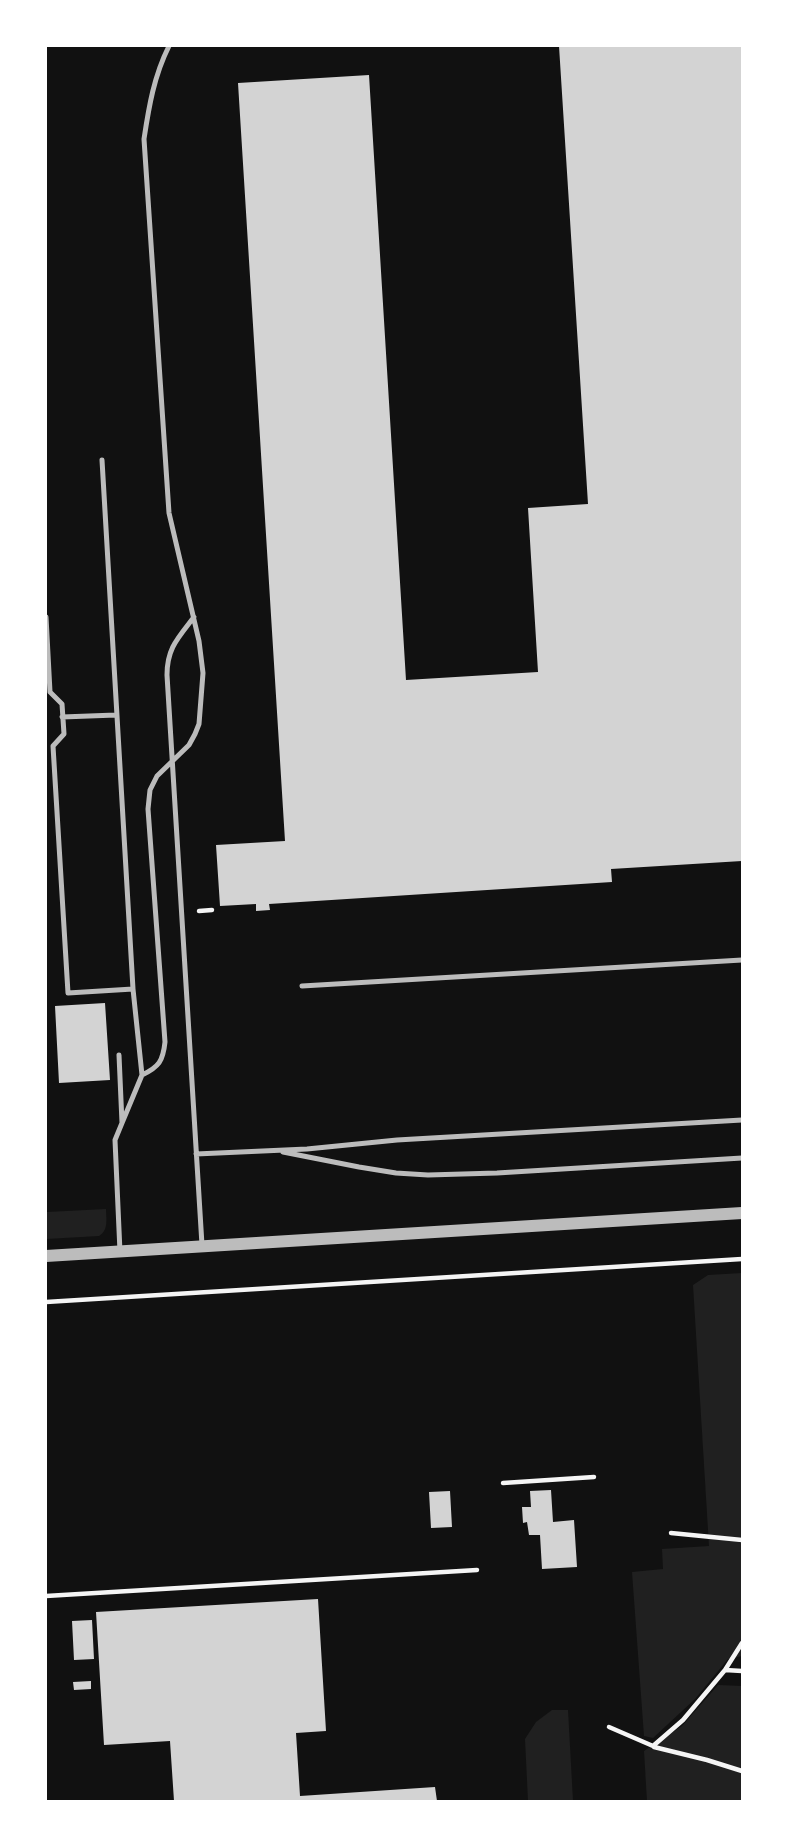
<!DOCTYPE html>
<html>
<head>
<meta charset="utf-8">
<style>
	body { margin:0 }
	#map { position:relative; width:788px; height:1847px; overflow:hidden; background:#111; font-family:Helvetica,sans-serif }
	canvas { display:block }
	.frame { position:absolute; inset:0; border:47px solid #fff; pointer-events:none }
</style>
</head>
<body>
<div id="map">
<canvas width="788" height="1847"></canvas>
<div class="frame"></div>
</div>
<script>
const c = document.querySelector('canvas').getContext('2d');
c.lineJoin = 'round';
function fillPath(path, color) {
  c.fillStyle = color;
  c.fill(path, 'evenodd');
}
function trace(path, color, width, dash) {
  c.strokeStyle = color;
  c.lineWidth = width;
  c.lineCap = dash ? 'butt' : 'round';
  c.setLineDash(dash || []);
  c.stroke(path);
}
const green = new Path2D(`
	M 46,1192 L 47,1212 L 106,1209 C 106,1218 109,1230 99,1236 L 46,1239 Z
	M 742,1273 L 742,1656 L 728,1659 L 695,1699 L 653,1738 L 644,1736 L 632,1572 L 663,1569 L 662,1549 L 709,1546 L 693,1285 L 708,1275 Z
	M 718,1685 L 742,1686 L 742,1801 L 647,1801 L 644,1751 L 682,1726 Z
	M 552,1710 L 568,1710 L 573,1801 L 528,1801 L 525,1739 L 536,1722 Z`);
const building = new Path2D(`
	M 559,46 L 742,46 L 742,861 L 611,869 L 612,882 L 269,904 L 270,910 L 256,911 L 256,904 L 220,906 L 216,845 L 285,841 L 238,83 L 369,75 L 406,680 L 538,672 L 528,508 L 588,504 Z
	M 105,1003 L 110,1080 L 59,1083 L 55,1006 Z
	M 551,1490 L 553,1522 L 574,1520 L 577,1567 L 542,1569 L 540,1535 L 529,1535 L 527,1522 L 523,1523 L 522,1507 L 531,1507 L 530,1491 Z
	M 450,1491 L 452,1527 L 431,1528 L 429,1492 Z
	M 318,1599 L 326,1731 L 296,1733 L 300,1796 L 435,1787 L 437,1801 L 174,1801 L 170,1741 L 104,1745 L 96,1612 Z
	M 92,1620 L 94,1659 L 74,1660 L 72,1621 Z
	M 91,1681 L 91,1689 L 74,1690 L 73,1682 Z`);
const path = new Path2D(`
	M 199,911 L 212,910
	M 46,1302 L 742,1259
	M 503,1483 L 594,1477
	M 671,1533 L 742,1540
	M 46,1596 L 477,1570
	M 725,1670 L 742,1643
	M 609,1727 L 653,1746 L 683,1720 L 725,1670 L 742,1671
	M 654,1747 L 707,1760 L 742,1771`);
const service = new Path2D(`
	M 102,460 L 133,989 L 142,1075 L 122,1123
	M 46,617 L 50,692 L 62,704 L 64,734 L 53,746 L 68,993 L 133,989
	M 194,617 C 178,638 167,648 167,675 L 202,1245
	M 62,717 L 116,715
	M 302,986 L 742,960
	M 119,1055 L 122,1123 L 115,1140 L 120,1252
	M 142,1075 C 159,1067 163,1061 165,1042 L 148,809 L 150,790 L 157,776 L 189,745 L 195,734 L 199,724 L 203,673 L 199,641 L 169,513 L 144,139 C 149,106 154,76 169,46
	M 283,1152 L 359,1167 L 396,1173 L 428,1175 L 497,1173 L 742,1158
	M 196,1154 L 307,1149 L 397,1140 L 742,1120`);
const tertiary = new Path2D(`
	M 46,1256 L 742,1213`);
fillPath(green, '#202020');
fillPath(building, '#d3d3d3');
trace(path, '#f5f5f5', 4.5);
trace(service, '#bcbcbc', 5);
trace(tertiary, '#bcbcbc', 12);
</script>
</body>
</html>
